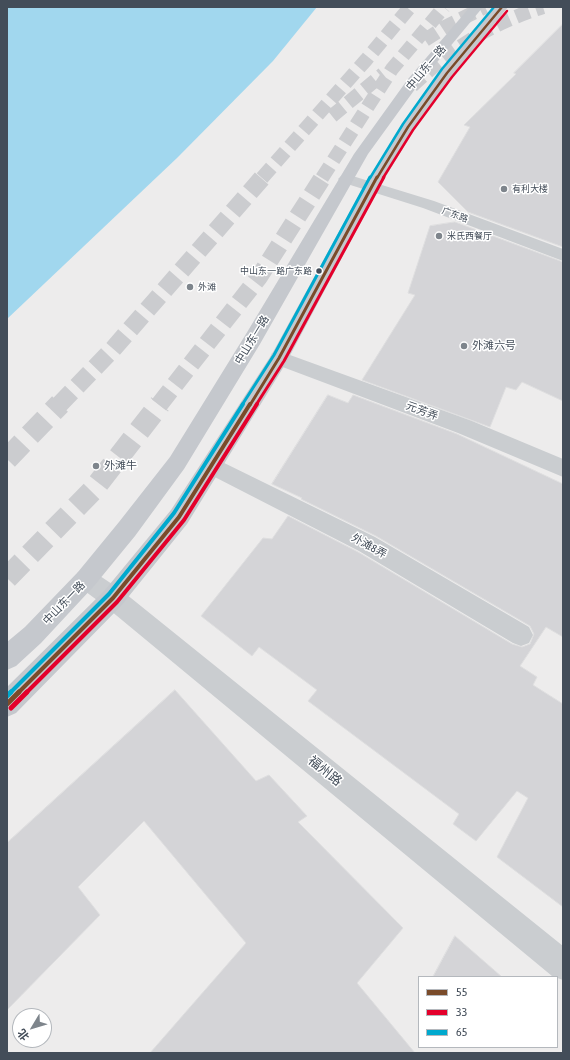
<!DOCTYPE html>
<html>
<head>
<meta charset="utf-8">
<style>
	body { margin:0 }
	#map { position:relative; width:570px; height:1060px; overflow:hidden; background:#edecec; font-family:"Asap Condensed","Noto Sans SC",sans-serif }
	canvas { display:block }
	.frame { position:absolute; inset:0; border:8px solid #434d59; pointer-events:none }
	.legend { position:absolute; left:418px; top:976px; width:140px; height:72px; box-sizing:border-box; background:#fff; border:1px solid #b4b8bd; margin:0; padding:5px 7px; list-style:none; font-size:12px; color:#434d59 }
	.legend li { display:flex; align-items:center; gap:8px; height:20px }
	.legend b { width:20px; border:1px solid #b4b8bd }
	.north { position:absolute; left:12px; top:1008px; width:40px; height:40px; box-sizing:border-box; background:#fff; border:1px solid #b4b8bd; border-radius:50%; rotate:232deg; font-size:11px; font-weight:700; line-height:16px; text-align:center; color:#434d59 }
	.north::after { content:''; display:block; margin:auto; width:14px; height:18px; background:#7e858c; clip-path:polygon(50% 0,100% 100%,50% 72%,0 100%) }
</style>
</head>
<body>
<div id="map">
<canvas width="570" height="1060"></canvas>
<div class="frame"></div>
<ul class="legend">
<li><b style="height:5px;background:#7a4b2a"></b>55</li>
<li><b style="height:5px;background:#e4002b"></b>33</li>
<li><b style="height:5px;background:#00a9ce"></b>65</li>
</ul>
<div class="north">北</div>
</div>
<script>
const c = document.querySelector('canvas').getContext('2d');
c.lineJoin = 'round';
function fillPath(path, color) {
  c.fillStyle = color;
  c.fill(path, 'evenodd');
}
function trace(path, color, width, dash) {
  c.strokeStyle = color;
  c.lineWidth = width;
  c.lineCap = dash ? 'butt' : 'round';
  c.setLineDash(dash || []);
  c.stroke(path);
}
function write(font, color, halo, rows, align = 'center') {
  c.font = font + ' "Asap Condensed","Noto Sans SC",sans-serif';
  c.lineWidth = 3;
  c.setLineDash([]);
  c.textBaseline = 'middle';
  c.strokeStyle = halo;
  c.fillStyle = color;
  for (const [text, x, y, turn = 0] of rows) {
    c.save();
    c.translate(x, y);
    c.rotate((+turn || 0) * Math.PI / 180);
    c.textAlign = isNaN(turn) ? turn : align;
    if (halo) c.strokeText(text, 0, 0);
    c.fillText(text, 0, 0);
    c.restore();
  }
}
const water = new Path2D(`
	M 7,7 L 317,7 L 273,61 L 177,158 L 7,319 Z`);
const building = new Path2D(`
	M 563,24 L 563,247 L 468,212 L 438,182 L 470,127 L 464,125 L 516,74 L 514,73 Z
	M 455,222 L 563,262 L 563,401 L 522,382 L 516,390 L 506,387 L 490,427 L 362,380 L 415,295 L 408,293 L 430,226 Z
	M 328,395 L 348,403 L 353,395 L 457,434 L 563,484 L 563,637 L 546,627 L 520,666 L 537,677 L 533,685 L 563,704 L 563,907 L 497,857 L 528,798 L 517,791 L 476,841 L 453,824 L 459,814 L 308,701 L 317,690 L 259,647 L 252,656 L 201,616 L 263,538 L 272,539 L 288,516 L 358,552 L 512,644 L 522,647 L 530,644 L 534,634 L 530,626 L 376,536 L 301,499 L 302,498 L 272,484 Z
	M 175,690 L 256,781 L 269,775 L 307,816 L 298,822 L 403,928 L 357,983 L 415,1053 L 150,1053 L 246,943 L 144,821 L 78,887 L 100,915 L 7,1010 L 7,843 Z
	M 455,936 L 502,977 L 433,977 Z`);
const majorTunnelFar2 = new Path2D(`
	M 425,40 L 445,27 L 485,7
	M 412,86 C 452,48 490,24 543,7
	M 332,116 L 383,74
	M 262,178 L 366,60 L 410,7
	M 322,178 L 392,69 L 444,7`);
const majorTunnelFar1 = new Path2D(`
	M 59,405 L 113,349 L 263,177
	M 159,405 L 259,277 L 323,177`);
const majorTunnel = new Path2D(`
	M 7,459 L 60,404
	M 7,578 L 93,490 L 160,404`);
const minor = new Path2D(`
	M 346,174 L 434,201 L 563,249 L 563,261 L 423,208 L 341,182 L 338,179 L 341,176 Z
	M 279,351 L 472,421 L 563,459 L 563,477 L 458,433 L 272,363 L 270,358 L 272,353 Z
	M 212,457 L 375,537 L 529,627 L 533,635 L 529,643 L 521,646 L 513,643 L 359,551 L 205,472 L 202,466 L 205,460 Z
	M 86,569 L 94,572 L 121,590 L 563,946 L 563,980 L 552,976 L 105,606 L 78,586 L 75,579 L 78,572 Z`);
const major = new Path2D(`
	M 470,7 L 483,7 L 418,85 L 368,154 L 260,344 L 184,469 L 135,536 L 94,586 L 41,643 L 16,666 L 7,670 L 7,642 L 25,627 L 78,572 L 119,522 L 170,457 L 246,334 L 354,154 L 408,79 Z
	M 495,7 L 508,7 L 452,76 L 415,128 L 380,186 L 286,363 L 187,524 L 121,606 L 16,713 L 7,717 L 7,687 L 105,590 L 171,510 L 272,354 L 364,186 L 401,127 L 442,70 Z`);
const bus1Far3 = new Path2D(`
	M 377,178 L 408,127 L 447,73 L 502,7`);
const bus1Far2 = new Path2D(`
	M 250,405 L 279,358 L 377,177`);
const bus1Far1 = new Path2D(`
	M 18,693 L 113,598 L 179,517 L 250,404`);
const bus1 = new Path2D(`
	M 7,704 L 19,692`);
const bus2Far3 = new Path2D(`
	M 383,178 L 413,130 L 452,77 L 507,11`);
const bus2Far2 = new Path2D(`
	M 256,405 L 284,361 L 384,177`);
const bus2Far1 = new Path2D(`
	M 26,693 L 117,602 L 184,520 L 257,404`);
const bus2 = new Path2D(`
	M 11,708 L 27,692`);
const bus3Far3 = new Path2D(`
	M 370,178 L 403,124 L 442,69 L 494,7`);
const bus3Far2 = new Path2D(`
	M 242,405 L 274,355 L 370,177`);
const bus3Far1 = new Path2D(`
	M 10,693 L 109,594 L 174,513 L 243,404`);
const bus3 = new Path2D(`
	M 7,696 L 11,692`);
const markers = [
	[504,189,4,"#7e858c"],
	[439,236,4,"#7e858c"],
	[319,271,3.5,"#434d59"],
	[190,287,4,"#7e858c"],
	[464,346,4,"#7e858c"],
	[96,466,4,"#7e858c"]
];
const farPoinames = [
	["有利大楼",512,189],
	["米氏西餐厅",447,236],
	["外滩",198,287]
];
const farStreetnames = [
	["广东路",455,215,20]
];
const farBusnames = [
	["中山东一路广东路",312,271]
];
const streetNames = [
	["中山东一路",426,68,-50],
	["中山东一路",252,340,-59],
	["元芳弄",422,411,20],
	["外滩8弄",369,546,29],
	["中山东一路",64,603,-46]
];
const poiNames = [
	["外滩六号",472,346],
	["外滩牛",104,466]
];
const nearStreetnames = [
	["福州路",325,771,39]
];
fillPath(water, '#a1d7ee');
fillPath(building, '#d4d4d7');
trace(building, '#dededf', 1);
trace(majorTunnelFar2, '#cbcccf', 14, [14, 7]);
trace(majorTunnelFar1, '#cbcccf', 18, [18, 8]);
trace(majorTunnel, '#cbcccf', 22, [22, 11]);
fillPath(minor, '#cacdd0');
fillPath(major, '#c5c8cd');
trace(bus1Far3, '#7a4b2a', 2.5);
trace(bus1Far2, '#7a4b2a', 3);
trace(bus1Far1, '#7a4b2a', 4);
trace(bus1, '#7a4b2a', 5);
trace(bus2Far3, '#e4002b', 2.5);
trace(bus2Far2, '#e4002b', 3);
trace(bus2Far1, '#e4002b', 4);
trace(bus2, '#e4002b', 5);
trace(bus3Far3, '#00a9ce', 2.5);
trace(bus3Far2, '#00a9ce', 3);
trace(bus3Far1, '#00a9ce', 4);
trace(bus3, '#00a9ce', 5);
for (const [x, y, r, color] of markers) {
  const dot = new Path2D();
  dot.arc(x, y, r, 0, 2 * Math.PI);
  c.fillStyle = color;
  c.fill(dot);
  trace(dot, '#fff', 1.5);
}
write('9px', '#434d59', '#fff', farPoinames, 'left');
write('9px', '#434d59', '#fff', farStreetnames);
write('9px', '#434d59', '#fff', farBusnames, 'right');
write('11px', '#434d59', '#fff', streetNames);
write('11px', '#434d59', '#fff', poiNames, 'left');
write('13px', '#434d59', '#fff', nearStreetnames);
</script>
</body>
</html>
